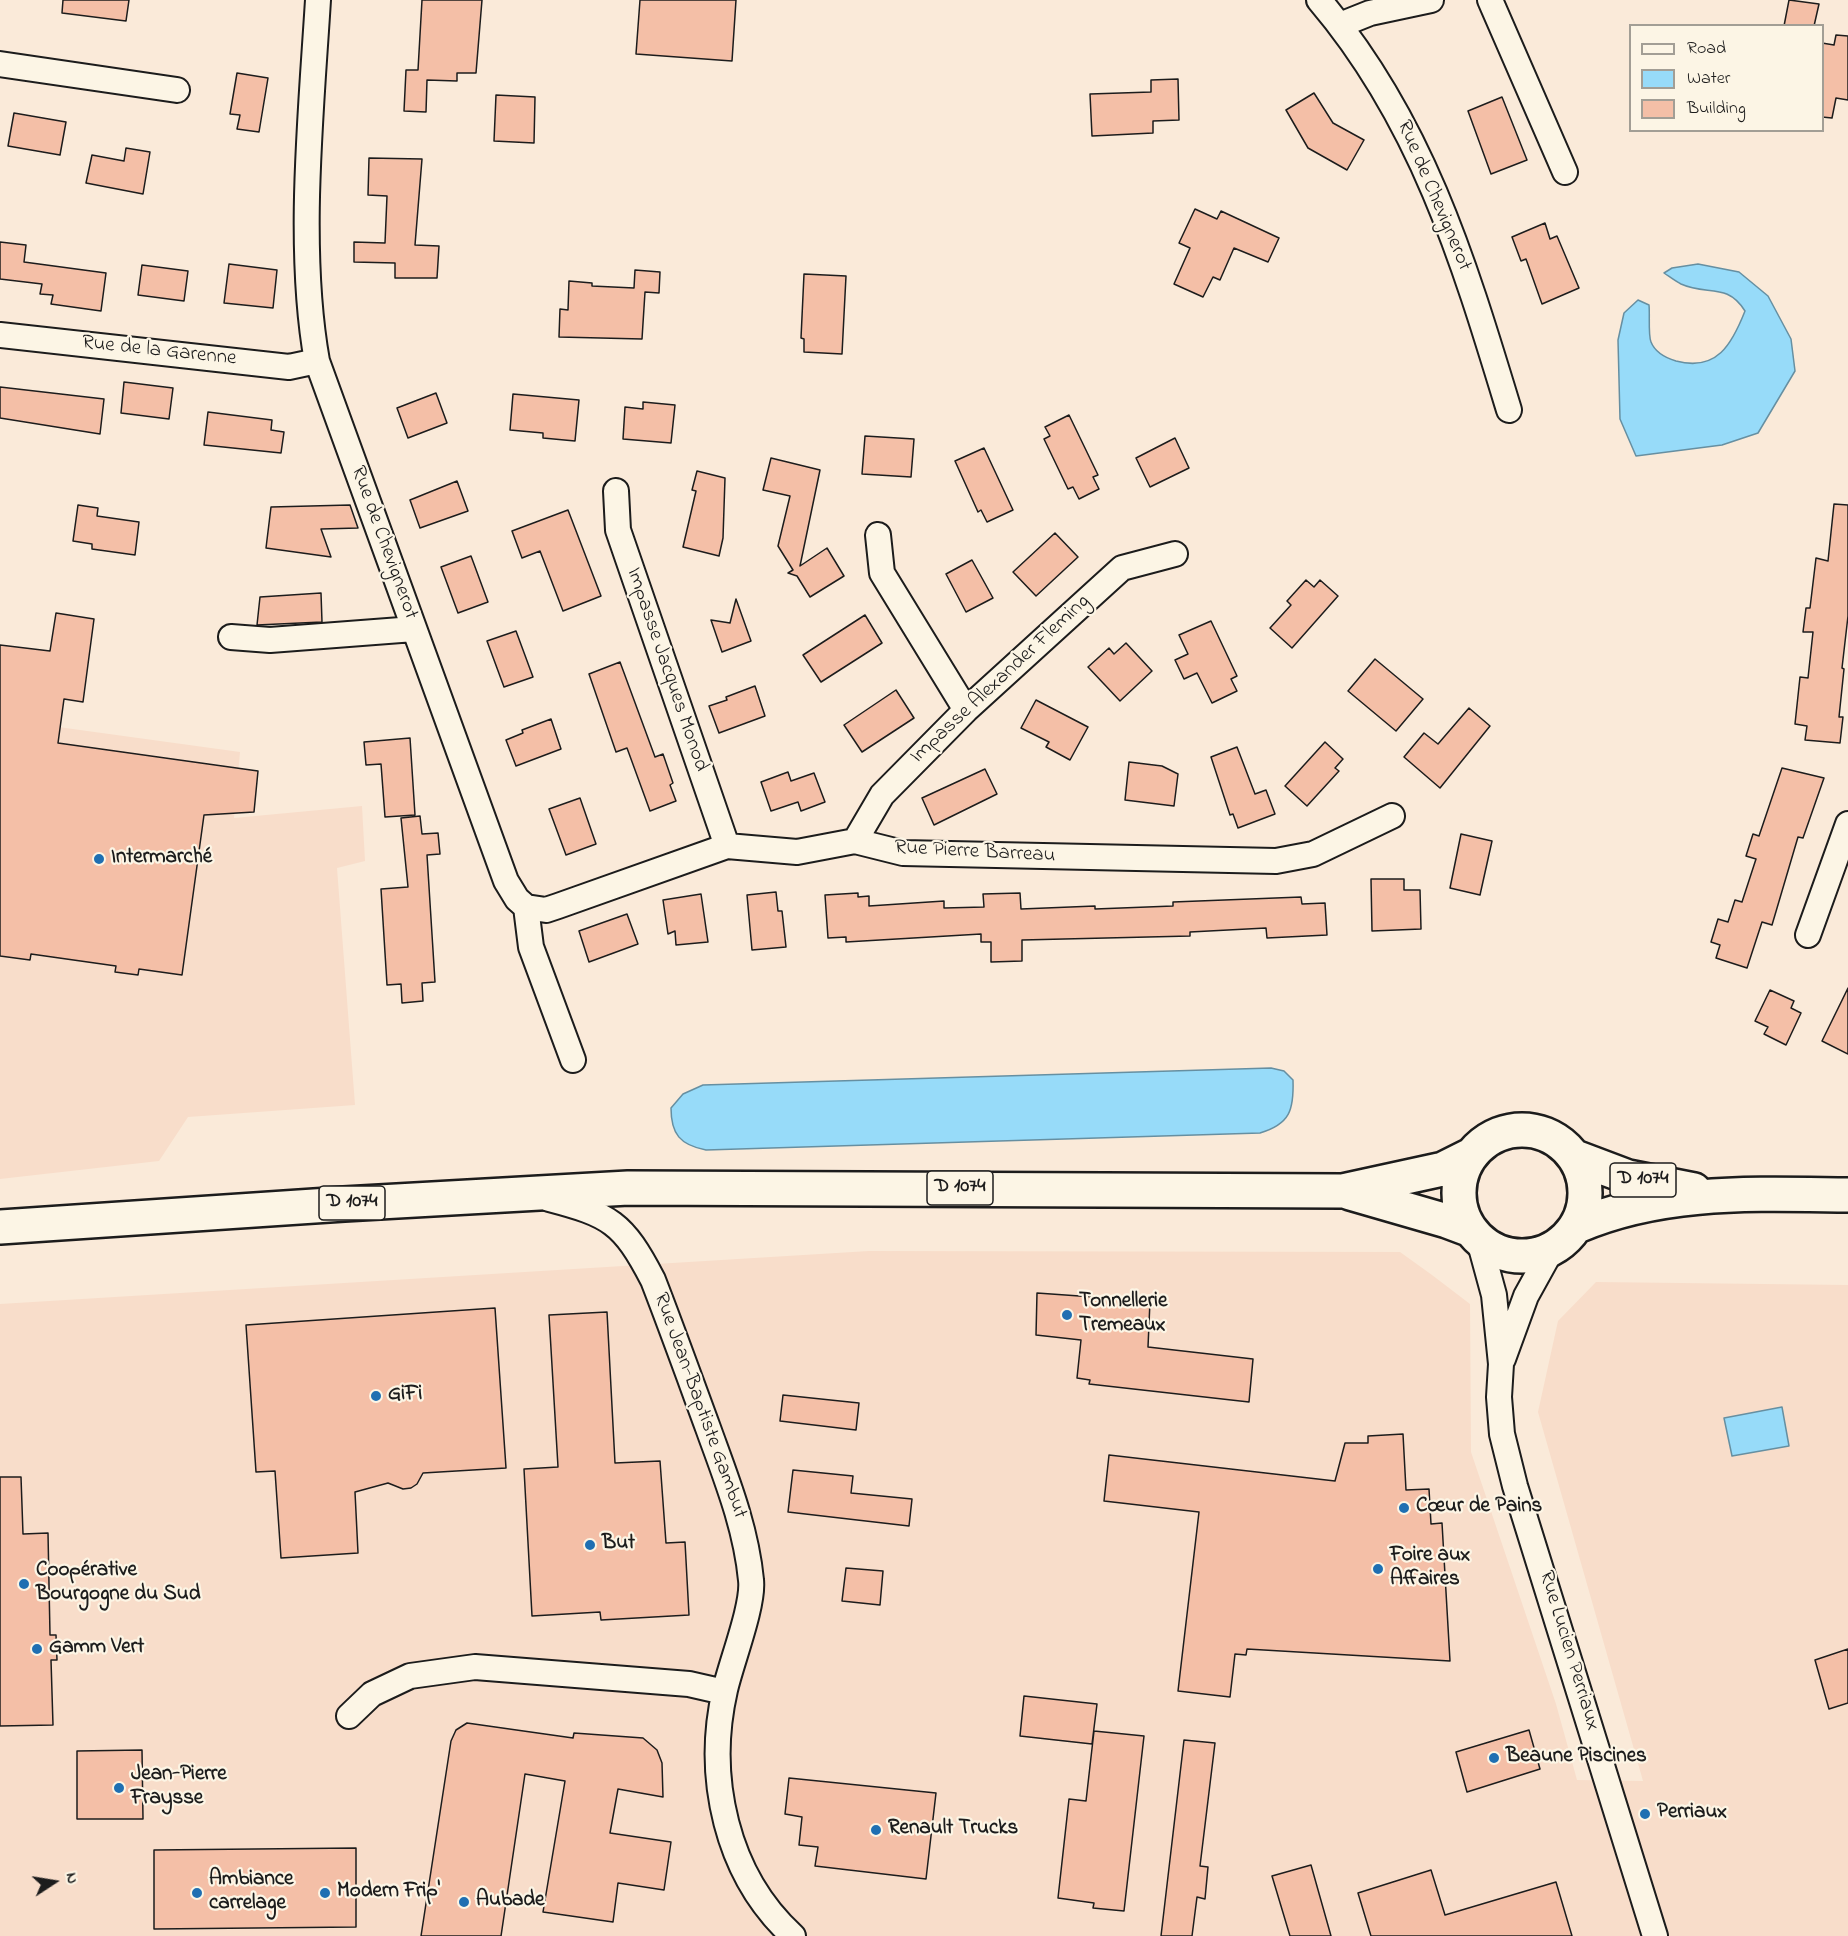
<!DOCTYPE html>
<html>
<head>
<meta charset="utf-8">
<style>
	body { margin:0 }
	#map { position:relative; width:1848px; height:1936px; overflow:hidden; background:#faead9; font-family:"Indie Flower",sans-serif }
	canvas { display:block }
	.legend { position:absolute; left:1629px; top:24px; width:195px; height:108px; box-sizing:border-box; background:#fcf5e5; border:2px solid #a29e95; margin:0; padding:8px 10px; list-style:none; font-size:18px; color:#1c1c1c }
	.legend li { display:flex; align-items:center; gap:12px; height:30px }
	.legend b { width:30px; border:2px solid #a29e95 }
	.north { position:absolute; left:24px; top:1852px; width:60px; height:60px; -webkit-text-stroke:4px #fcf5e5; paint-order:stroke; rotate:78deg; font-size:16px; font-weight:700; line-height:24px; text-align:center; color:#1c1c1c }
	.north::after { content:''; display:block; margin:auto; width:21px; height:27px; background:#1c1c1c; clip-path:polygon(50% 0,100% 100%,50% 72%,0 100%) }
</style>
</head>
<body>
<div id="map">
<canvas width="1848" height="1936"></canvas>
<ul class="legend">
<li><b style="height:8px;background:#fcf5e5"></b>Road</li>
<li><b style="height:16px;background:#97dbf9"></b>Water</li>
<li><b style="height:16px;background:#f4bfa7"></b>Building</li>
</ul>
<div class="north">N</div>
</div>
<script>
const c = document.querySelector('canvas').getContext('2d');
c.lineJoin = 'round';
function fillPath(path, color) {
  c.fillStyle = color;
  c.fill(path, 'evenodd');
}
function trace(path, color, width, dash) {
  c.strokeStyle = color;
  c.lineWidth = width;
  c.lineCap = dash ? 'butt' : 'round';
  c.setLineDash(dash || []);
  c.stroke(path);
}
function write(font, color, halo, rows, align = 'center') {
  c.font = font + ' "Indie Flower",sans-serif';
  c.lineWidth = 4.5;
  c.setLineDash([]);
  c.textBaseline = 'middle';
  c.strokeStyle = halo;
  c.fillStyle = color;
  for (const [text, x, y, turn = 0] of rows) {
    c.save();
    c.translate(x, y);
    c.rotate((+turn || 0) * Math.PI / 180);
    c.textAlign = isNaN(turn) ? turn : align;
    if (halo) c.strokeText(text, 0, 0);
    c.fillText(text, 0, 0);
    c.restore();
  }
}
const built = new Path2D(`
	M 0,719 L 240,752 L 234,818 L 362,806 L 365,861 L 337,868 L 355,1105 L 188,1117 L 159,1161 L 0,1179 Z
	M 869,1251 L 1400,1252 L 1432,1275 L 1470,1304 L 1471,1452 L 1556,1704 L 1577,1780 L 1643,1781 L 1538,1412 L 1558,1321 L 1596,1282 L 1848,1285 L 1848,1936 L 0,1936 L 0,1304 Z`);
const water = new Path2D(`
	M 1698,264 L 1739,272 L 1768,296 L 1791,339 L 1795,371 L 1758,433 L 1722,445 L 1636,456 L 1620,419 L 1618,340 L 1624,313 L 1638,300 L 1649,305 C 1650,314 1648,335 1651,342 C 1655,352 1666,358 1676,361 C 1717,372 1732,344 1745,311 C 1727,282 1707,296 1681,284 C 1675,281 1670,277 1664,273 L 1672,268 Z
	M 1271,1068 L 1284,1071 L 1293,1080 C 1294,1110 1290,1124 1260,1133 L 706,1150 C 680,1145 671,1134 671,1108 L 683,1094 L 703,1085 Z
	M 1782,1407 L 1789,1446 L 1732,1456 L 1724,1418 Z`);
const building = new Path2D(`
	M 63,0 L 129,0 L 126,21 L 62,13 Z
	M 422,0 L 482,0 L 476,73 L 457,73 L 457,81 L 427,80 L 426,112 L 404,111 L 406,70 L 418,70 Z
	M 640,0 L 736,0 L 732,61 L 636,54 Z
	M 1789,0 L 1819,4 L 1814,26 L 1784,26 Z
	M 1836,35 L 1848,36 L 1848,100 L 1836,98 L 1832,118 L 1822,117 L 1822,43 L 1834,45 Z
	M 237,73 L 268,78 L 259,132 L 237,129 L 240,115 L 230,114 Z
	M 1178,79 L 1179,120 L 1153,121 L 1153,133 L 1092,136 L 1090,94 L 1151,92 L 1151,80 Z
	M 1314,93 L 1333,123 L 1364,140 L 1347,170 L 1308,148 L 1286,110 Z
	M 496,95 L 535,97 L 534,143 L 494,141 Z
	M 1502,97 L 1527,160 L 1491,174 L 1468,111 Z
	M 14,113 L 66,122 L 60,155 L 8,146 Z
	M 126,148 L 150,152 L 143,194 L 86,183 L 92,155 L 124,161 Z
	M 369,158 L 422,159 L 415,245 L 439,246 L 437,278 L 395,278 L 395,263 L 354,262 L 354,242 L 385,243 L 387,196 L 368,195 Z
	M 1195,209 L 1217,219 L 1221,211 L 1279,238 L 1268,262 L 1234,248 L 1220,280 L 1213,277 L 1203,297 L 1174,284 L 1190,248 L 1179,243 Z
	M 1545,223 L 1550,239 L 1557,236 L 1579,288 L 1542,304 L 1526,259 L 1521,261 L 1512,237 Z
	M 0,242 L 26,245 L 24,262 L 106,273 L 101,311 L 51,304 L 53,295 L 40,294 L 42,284 L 0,279 Z
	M 229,264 L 277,270 L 273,308 L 224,303 Z
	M 142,265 L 188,271 L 184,301 L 138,295 Z
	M 635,270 L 660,272 L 659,293 L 645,292 L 642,339 L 559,337 L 560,309 L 568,310 L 569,281 L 592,283 L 592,286 L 634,288 Z
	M 804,274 L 846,276 L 842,354 L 804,352 L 804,339 L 801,338 Z
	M 124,382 L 173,388 L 169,419 L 121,413 Z
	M 0,387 L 104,399 L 100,434 L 0,418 Z
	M 436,393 L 447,423 L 408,438 L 397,408 Z
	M 513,394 L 579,400 L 575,441 L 543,438 L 543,433 L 510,430 Z
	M 643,402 L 675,405 L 671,443 L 623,439 L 625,407 L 643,409 Z
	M 208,412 L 272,420 L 271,430 L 284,432 L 281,453 L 204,445 Z
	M 1069,415 L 1098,475 L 1093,477 L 1099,489 L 1079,499 L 1073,487 L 1068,489 L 1044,439 L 1050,436 L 1045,427 Z
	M 865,436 L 914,439 L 911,477 L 862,474 Z
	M 1175,438 L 1189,468 L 1150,487 L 1136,458 Z
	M 984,448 L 1013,510 L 987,522 L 981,510 L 978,512 L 955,461 Z
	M 771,458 L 820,470 L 800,566 L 827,548 L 844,576 L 810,597 L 797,576 L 788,573 L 793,570 L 778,546 L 790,496 L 763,490 Z
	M 697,471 L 725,478 L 723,538 L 719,556 L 683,547 L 696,491 L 692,490 Z
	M 457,481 L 468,511 L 420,528 L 410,500 Z
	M 1834,504 L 1848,505 L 1848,616 L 1842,668 L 1844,669 L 1839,717 L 1843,717 L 1840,743 L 1805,740 L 1807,726 L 1795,724 L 1800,677 L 1808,678 L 1813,632 L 1803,632 L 1806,608 L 1810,608 L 1816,558 L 1828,561 Z
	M 78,505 L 98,508 L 97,516 L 139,522 L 135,555 L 92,549 L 92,544 L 73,541 Z
	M 350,505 L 358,528 L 321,529 L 331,557 L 266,548 L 271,507 Z
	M 568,510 L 601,596 L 563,611 L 540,551 L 522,558 L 512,531 Z
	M 1055,533 L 1078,557 L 1036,596 L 1013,572 Z
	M 471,556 L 488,602 L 458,613 L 441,567 Z
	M 972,560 L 993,598 L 966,612 L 946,574 Z
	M 1306,580 L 1314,587 L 1320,580 L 1338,596 L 1292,648 L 1270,628 L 1291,605 L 1287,601 Z
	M 321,593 L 322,622 L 257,625 L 260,597 Z
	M 736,599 L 751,641 L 722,652 L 711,620 L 730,623 Z
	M 56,613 L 94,619 L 83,702 L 64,699 L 58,743 L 258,771 L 254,812 L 204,815 L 182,975 L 139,969 L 138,975 L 115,972 L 116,966 L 31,954 L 30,960 L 0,956 L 0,645 L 50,651 Z
	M 865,615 L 882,643 L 821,682 L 803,655 Z
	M 1211,621 L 1237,676 L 1231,679 L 1237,691 L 1212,703 L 1197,673 L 1184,679 L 1175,660 L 1188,654 L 1179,635 Z
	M 516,631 L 533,677 L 504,687 L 487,641 Z
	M 1126,643 L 1152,671 L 1120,701 L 1088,667 L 1109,648 L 1114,654 Z
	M 1375,659 L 1423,699 L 1396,731 L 1348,691 Z
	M 620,662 L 655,757 L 663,754 L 673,783 L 670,785 L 676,801 L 650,811 L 627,748 L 616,752 L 589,674 Z
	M 755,686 L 765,716 L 719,733 L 709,706 L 727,700 L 726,697 Z
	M 896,690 L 914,718 L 862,752 L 844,725 Z
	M 1036,700 L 1088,727 L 1070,760 L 1046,747 L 1049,742 L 1021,728 Z
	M 1469,708 L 1490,726 L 1440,788 L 1404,757 L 1424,733 L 1438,744 Z
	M 551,719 L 561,749 L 516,766 L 506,740 L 523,733 L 522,730 Z
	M 410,738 L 415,815 L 385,817 L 381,764 L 366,765 L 364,742 Z
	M 1325,742 L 1343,759 L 1335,768 L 1339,771 L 1307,806 L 1285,786 Z
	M 1237,747 L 1255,794 L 1266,790 L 1275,814 L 1238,828 L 1233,814 L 1230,815 L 1211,757 Z
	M 1129,762 L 1162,766 L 1178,774 L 1174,806 L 1125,800 Z
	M 1782,768 L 1824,778 L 1803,838 L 1798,837 L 1772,925 L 1762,922 L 1747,968 L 1716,958 L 1720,945 L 1711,942 L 1718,919 L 1728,922 L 1735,900 L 1742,902 L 1756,859 L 1746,856 L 1753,834 L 1759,836 Z
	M 985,769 L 997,794 L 934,825 L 922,798 Z
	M 788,772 L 791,781 L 814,773 L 825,802 L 801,811 L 798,802 L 771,811 L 761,782 Z
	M 580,798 L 596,844 L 566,855 L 549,809 Z
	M 420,816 L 422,834 L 438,833 L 440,854 L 427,855 L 435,982 L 422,983 L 423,1001 L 402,1003 L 401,984 L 387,985 L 381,889 L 408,887 L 401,818 Z
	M 1461,834 L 1492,841 L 1480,895 L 1450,888 Z
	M 1371,879 L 1404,879 L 1404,890 L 1420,890 L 1421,929 L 1372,931 Z
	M 776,892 L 778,911 L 782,911 L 786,947 L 752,950 L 747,895 Z
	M 858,893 L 858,897 L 869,896 L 869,906 L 944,901 L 944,908 L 984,907 L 983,894 L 1020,893 L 1021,909 L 1095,906 L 1095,909 L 1173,906 L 1173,902 L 1301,897 L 1302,904 L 1325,903 L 1327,935 L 1267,938 L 1266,928 L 1190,932 L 1190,936 L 1022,940 L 1022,961 L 991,962 L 991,942 L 981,942 L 981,934 L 846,942 L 846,937 L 828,938 L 825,895 Z
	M 701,894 L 708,942 L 676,945 L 675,931 L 668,934 L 663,900 Z
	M 627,914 L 638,944 L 589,962 L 579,931 Z
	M 1848,988 L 1848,1054 L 1822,1041 Z
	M 1770,990 L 1794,1001 L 1791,1008 L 1801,1013 L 1786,1045 L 1764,1034 L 1768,1027 L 1755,1021 Z
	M 1037,1293 L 1150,1301 L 1148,1347 L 1253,1359 L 1249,1402 L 1089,1384 L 1090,1380 L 1077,1378 L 1081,1340 L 1036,1335 Z
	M 495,1308 L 506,1468 L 423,1473 L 417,1484 L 411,1488 L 403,1489 L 388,1483 L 355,1492 L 358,1553 L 281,1558 L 275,1471 L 256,1472 L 246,1325 Z
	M 607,1312 L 615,1463 L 660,1461 L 666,1543 L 685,1542 L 689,1615 L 601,1620 L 600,1612 L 532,1616 L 524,1469 L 558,1467 L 549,1315 Z
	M 783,1395 L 859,1403 L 856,1430 L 780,1421 Z
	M 1403,1434 L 1406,1490 L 1429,1489 L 1431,1524 L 1442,1523 L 1450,1661 L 1247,1649 L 1246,1655 L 1235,1654 L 1230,1697 L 1178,1691 L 1199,1512 L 1104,1501 L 1109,1455 L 1335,1481 L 1345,1443 L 1368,1443 L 1368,1436 Z
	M 793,1470 L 853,1476 L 851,1493 L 912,1499 L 909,1526 L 788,1512 Z
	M 0,1477 L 21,1477 L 23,1534 L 48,1533 L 50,1635 L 56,1635 L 57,1660 L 51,1660 L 53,1725 L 0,1726 Z
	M 846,1568 L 883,1571 L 880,1605 L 842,1601 Z
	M 1848,1649 L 1848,1703 L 1829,1709 L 1815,1660 Z
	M 1024,1696 L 1097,1704 L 1092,1744 L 1020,1736 Z
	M 467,1723 L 573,1738 L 574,1733 L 643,1738 L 657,1750 L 662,1763 L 663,1797 L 618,1789 L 610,1833 L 671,1842 L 664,1890 L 618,1883 L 613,1922 L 543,1912 L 565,1781 L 525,1774 L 501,1936 L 421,1936 L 451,1741 L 456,1730 Z
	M 1529,1730 L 1540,1769 L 1467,1792 L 1456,1752 Z
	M 1094,1731 L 1144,1736 L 1124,1911 L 1093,1908 L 1094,1903 L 1058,1898 L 1069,1799 L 1086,1801 Z
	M 1184,1740 L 1215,1743 L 1200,1866 L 1208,1867 L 1205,1899 L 1197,1897 L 1192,1936 L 1161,1936 Z
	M 142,1750 L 143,1819 L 77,1819 L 77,1751 Z
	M 789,1778 L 936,1793 L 926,1879 L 815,1866 L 818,1847 L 799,1845 L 802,1817 L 785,1814 Z
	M 356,1848 L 356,1927 L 154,1929 L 154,1850 Z
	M 1311,1865 L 1331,1936 L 1290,1936 L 1272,1876 Z
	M 1431,1870 L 1445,1915 L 1556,1882 L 1572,1936 L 1371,1936 L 1358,1893 Z`);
const street = new Path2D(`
	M 318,0 C 311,113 297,250 317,361 L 506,881 L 517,899 L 526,907 L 531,947 L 573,1060
	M 1319,0 C 1422,121 1464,262 1509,410
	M 1490,0 L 1565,172
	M 1340,25 L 1370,13 L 1431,0
	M 0,64 L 177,90
	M 0,335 L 289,367 L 317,361
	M 616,491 L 618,530 L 727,846
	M 878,535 L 882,573 L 966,710
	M 231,637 L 270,640 L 414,629
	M 855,841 L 882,795 L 966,710 L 1122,568 L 1175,554
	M 526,907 L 546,910 L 558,906 L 727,846 L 797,852 L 855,841 L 903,853 L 1276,861 L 1313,854 L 1392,816
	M 1808,935 L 1848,824
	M 549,1199 C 610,1215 623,1222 653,1280 C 672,1329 690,1379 708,1428 C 726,1478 746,1527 751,1580 C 754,1605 731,1663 725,1690 C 705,1777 726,1875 793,1936
	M 1479,1240 L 1494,1295 L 1501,1364 L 1499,1397 L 1502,1434 L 1515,1486 L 1655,1936
	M 1503,1359 L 1526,1296 L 1552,1249
	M 349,1716 L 372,1694 L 410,1676 L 475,1667 L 689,1684 L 724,1692`);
const primary = new Path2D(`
	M1459 1193a63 63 0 1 1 126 0a63 63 0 1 1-126 0Z
	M 1575,1157 L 1628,1177 L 1694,1190
	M 1350,1193 L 1447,1221 L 1471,1230
	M 1577,1226 C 1663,1189 1756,1194 1848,1195
	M 0,1227 L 344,1204 L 628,1188 L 1342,1191 L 1443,1169 L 1471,1155`);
const markers = [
	[99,859,6,"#1f6fb2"],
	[1067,1315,6,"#1f6fb2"],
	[376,1396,6,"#1f6fb2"],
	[1404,1508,6,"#1f6fb2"],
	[590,1545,6,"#1f6fb2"],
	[1378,1569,6,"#1f6fb2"],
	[24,1584,6,"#1f6fb2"],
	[37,1649,6,"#1f6fb2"],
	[1494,1758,6,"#1f6fb2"],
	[119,1788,6,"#1f6fb2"],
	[1645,1814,6,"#1f6fb2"],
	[876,1830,6,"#1f6fb2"],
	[197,1893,6,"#1f6fb2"],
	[325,1893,6,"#1f6fb2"],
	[464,1902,6,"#1f6fb2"]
];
const shields = [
	[1643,1180,66],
	[960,1188,66],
	[352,1203,66]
];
const shieldNames = [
	["D 1074",1643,1180],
	["D 1074",960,1188],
	["D 1074",352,1203]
];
const streetNames = [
	["Rue de Chevignerot",1433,196,67],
	["Rue de la Garenne",159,352,6],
	["Rue de Chevignerot",383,543,70],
	["Impasse Jacques Monod",666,670,71],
	["Impasse Alexander Fleming",1001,680,-43],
	["Rue Pierre Barreau",975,853,3],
	["Rue Jean-Baptiste Gambut",699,1406,70],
	["Rue Lucien Perriaux",1568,1651,73]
];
const poiNames = [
	["Intermarché",111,859],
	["Tonnellerie",1079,1303],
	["Tremeaux",1079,1327],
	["GiFi",388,1396],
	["Cœur de Pains",1416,1508],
	["But",602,1545],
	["Foire aux",1390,1557],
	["Affaires",1390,1581],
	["Coopérative",36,1572],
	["Bourgogne du Sud",36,1596],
	["Gamm Vert",49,1649],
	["Beaune Piscines",1506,1758],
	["Jean-Pierre",131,1776],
	["Fraysse",131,1800],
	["Perriaux",1657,1814],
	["Renault Trucks",888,1830],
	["Ambiance",209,1881],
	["carrelage",209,1905],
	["Modern Frip'",337,1893],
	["Aubade",476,1902]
];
fillPath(built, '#f8ddca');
fillPath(water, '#97dbf9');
trace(water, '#668fa1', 1.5);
fillPath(building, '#f4bfa7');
trace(building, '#1c1c1c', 1.5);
trace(street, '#1c1c1c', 28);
trace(primary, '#1c1c1c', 38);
trace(street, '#fcf5e5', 24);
trace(primary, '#fcf5e5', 33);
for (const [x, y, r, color] of markers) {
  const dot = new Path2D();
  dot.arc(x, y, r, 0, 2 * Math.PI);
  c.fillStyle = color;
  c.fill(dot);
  trace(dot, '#fcf5e5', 2);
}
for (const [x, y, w] of shields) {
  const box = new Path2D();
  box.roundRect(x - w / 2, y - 17, w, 34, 4.5);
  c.fillStyle = '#fcf5e5';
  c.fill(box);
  trace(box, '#1c1c1c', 1.5);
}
write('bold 20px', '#1c1c1c', null, shieldNames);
write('21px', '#1c1c1c', '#fcf5e5', streetNames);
write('bold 21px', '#1c1c1c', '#fcf5e5', poiNames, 'left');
</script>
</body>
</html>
